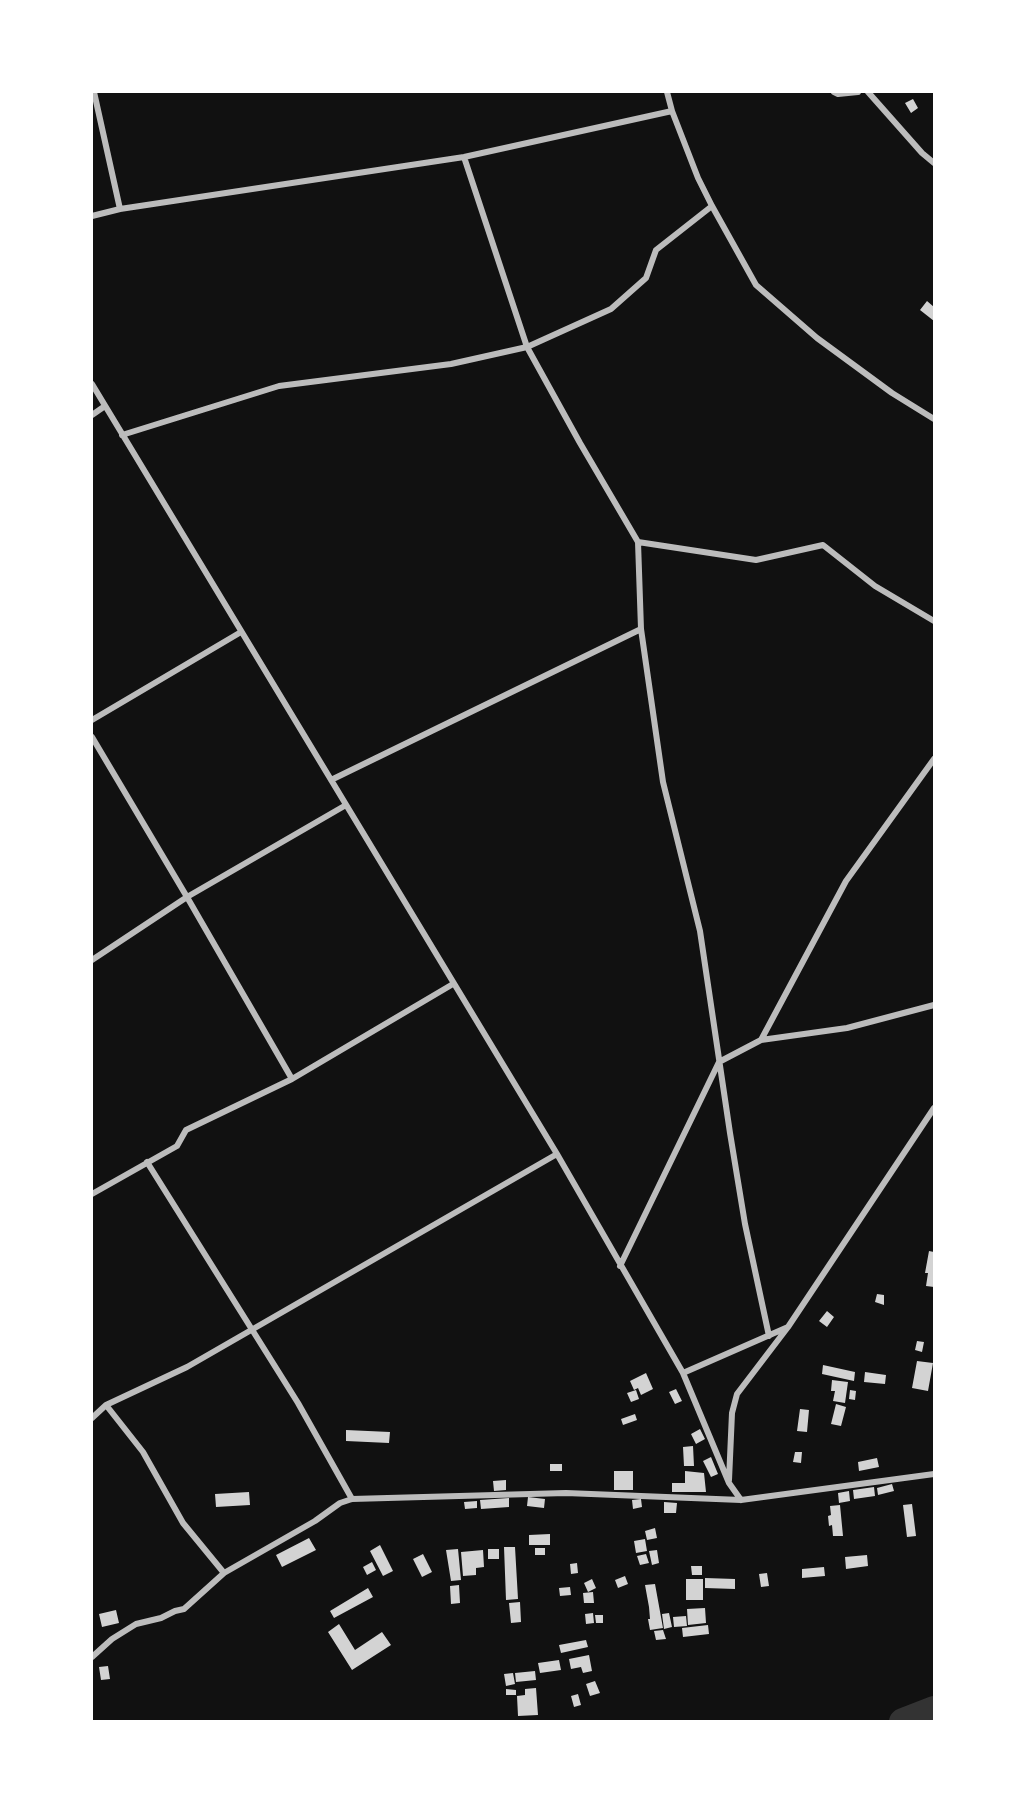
<!DOCTYPE html>
<html>
<head>
<meta charset="utf-8">
<style>
	body { margin:0 }
	#map { position:relative; width:1026px; height:1813px; overflow:hidden; background:#111; font-family:"Roboto Condensed",sans-serif }
	canvas { display:block }
	.frame { position:absolute; inset:0; border:93px solid #fff; pointer-events:none }
</style>
</head>
<body>
<div id="map">
<canvas width="1026" height="1813"></canvas>
<div class="frame"></div>
</div>
<script>
const c = document.querySelector('canvas').getContext('2d');
c.lineJoin = 'round';
function trace(path, color, width, dash) {
  c.strokeStyle = color;
  c.lineWidth = width;
  c.lineCap = dash ? 'butt' : 'round';
  c.setLineDash(dash || []);
  c.stroke(path);
}
function fillPath(path, color) {
  c.fillStyle = color;
  c.fill(path, 'evenodd');
}
const river = new Path2D(`
	M 903,1722 L 934,1710`);
const building = new Path2D(`
	M 913,99 L 918,108 L 911,113 L 905,103 Z
	M 927,301 L 934,307 L 934,321 L 920,310 Z
	M 929,1251 L 934,1252 L 934,1287 L 926,1286 L 928,1273 L 925,1273 Z
	M 877,1294 L 884,1295 L 884,1305 L 875,1302 Z
	M 827,1311 L 834,1317 L 827,1327 L 819,1321 Z
	M 917,1341 L 924,1342 L 922,1352 L 915,1350 Z
	M 917,1361 L 933,1363 L 928,1391 L 912,1388 Z
	M 823,1365 L 855,1372 L 854,1381 L 822,1374 Z
	M 865,1372 L 886,1375 L 885,1384 L 864,1382 Z
	M 646,1373 L 653,1389 L 641,1395 L 638,1388 L 634,1390 L 630,1381 Z
	M 832,1380 L 848,1382 L 845,1403 L 833,1401 L 835,1391 L 831,1391 Z
	M 676,1389 L 682,1401 L 675,1404 L 669,1392 Z
	M 636,1390 L 639,1399 L 631,1402 L 627,1393 Z
	M 850,1390 L 856,1391 L 855,1400 L 849,1399 Z
	M 836,1404 L 846,1407 L 841,1426 L 831,1424 Z
	M 800,1409 L 809,1410 L 807,1432 L 797,1431 Z
	M 635,1414 L 637,1420 L 623,1425 L 621,1419 Z
	M 700,1429 L 705,1439 L 696,1444 L 691,1434 Z
	M 346,1430 L 390,1432 L 389,1443 L 346,1441 Z
	M 693,1446 L 694,1466 L 684,1466 L 683,1447 Z
	M 795,1452 L 802,1452 L 801,1463 L 793,1462 Z
	M 711,1457 L 718,1474 L 711,1477 L 703,1461 Z
	M 877,1458 L 879,1467 L 859,1471 L 858,1462 Z
	M 550,1464 L 562,1464 L 562,1471 L 550,1471 Z
	M 614,1471 L 633,1471 L 633,1490 L 614,1490 Z
	M 685,1471 L 704,1473 L 706,1492 L 672,1492 L 672,1483 L 685,1483 Z
	M 506,1480 L 506,1490 L 494,1491 L 493,1481 Z
	M 892,1484 L 894,1491 L 878,1495 L 877,1488 Z
	M 874,1487 L 875,1496 L 854,1499 L 853,1490 Z
	M 849,1491 L 850,1501 L 839,1503 L 838,1493 Z
	M 249,1492 L 250,1505 L 216,1507 L 215,1494 Z
	M 528,1497 L 545,1499 L 544,1508 L 527,1506 Z
	M 509,1498 L 509,1507 L 481,1509 L 480,1500 Z
	M 641,1499 L 642,1507 L 633,1509 L 632,1500 Z
	M 477,1501 L 477,1508 L 465,1509 L 464,1502 Z
	M 664,1502 L 677,1503 L 676,1513 L 664,1513 Z
	M 912,1504 L 916,1536 L 907,1537 L 903,1505 Z
	M 840,1505 L 843,1536 L 833,1536 L 832,1525 L 829,1526 L 828,1516 L 831,1515 L 830,1506 Z
	M 655,1528 L 657,1538 L 647,1540 L 645,1531 Z
	M 550,1534 L 550,1545 L 529,1545 L 529,1535 Z
	M 309,1538 L 316,1550 L 282,1567 L 276,1555 Z
	M 645,1539 L 647,1551 L 636,1553 L 634,1541 Z
	M 380,1545 L 393,1571 L 383,1576 L 370,1551 Z
	M 504,1547 L 515,1547 L 518,1599 L 506,1600 Z
	M 535,1548 L 545,1548 L 545,1555 L 535,1555 Z
	M 458,1549 L 461,1580 L 451,1581 L 446,1550 Z
	M 488,1549 L 499,1549 L 499,1559 L 488,1559 Z
	M 483,1550 L 484,1567 L 476,1568 L 476,1575 L 463,1576 L 461,1552 Z
	M 657,1550 L 659,1563 L 652,1565 L 649,1551 Z
	M 423,1554 L 432,1572 L 422,1577 L 413,1559 Z
	M 646,1554 L 649,1563 L 640,1565 L 637,1556 Z
	M 867,1555 L 868,1566 L 846,1569 L 845,1557 Z
	M 372,1562 L 376,1570 L 367,1575 L 363,1567 Z
	M 577,1563 L 578,1573 L 571,1574 L 570,1564 Z
	M 691,1566 L 702,1566 L 702,1575 L 692,1575 Z
	M 824,1567 L 825,1576 L 802,1578 L 802,1569 Z
	M 767,1573 L 769,1586 L 761,1587 L 759,1574 Z
	M 625,1576 L 628,1584 L 618,1588 L 615,1580 Z
	M 705,1578 L 735,1579 L 735,1589 L 705,1588 Z
	M 592,1579 L 596,1588 L 588,1592 L 584,1583 Z
	M 686,1579 L 703,1579 L 703,1600 L 686,1600 Z
	M 655,1584 L 663,1628 L 650,1630 L 648,1619 L 650,1619 L 649,1607 L 645,1585 Z
	M 459,1585 L 460,1603 L 451,1604 L 450,1586 Z
	M 570,1587 L 571,1595 L 560,1596 L 559,1588 Z
	M 368,1588 L 373,1597 L 334,1618 L 330,1611 Z
	M 593,1592 L 594,1603 L 584,1603 L 583,1593 Z
	M 520,1602 L 521,1622 L 511,1623 L 509,1603 Z
	M 705,1608 L 706,1623 L 688,1625 L 687,1609 Z
	M 116,1610 L 119,1623 L 102,1627 L 99,1614 Z
	M 593,1613 L 594,1623 L 586,1624 L 585,1614 Z
	M 669,1613 L 672,1627 L 664,1629 L 662,1614 Z
	M 595,1615 L 603,1615 L 603,1623 L 596,1623 Z
	M 686,1616 L 687,1626 L 674,1627 L 673,1617 Z
	M 339,1624 L 355,1650 L 382,1632 L 391,1645 L 352,1670 L 328,1632 Z
	M 708,1625 L 709,1634 L 683,1637 L 682,1628 Z
	M 663,1630 L 666,1639 L 656,1640 L 654,1631 Z
	M 586,1640 L 588,1647 L 561,1653 L 559,1645 Z
	M 589,1655 L 592,1671 L 583,1673 L 581,1667 L 571,1669 L 569,1659 Z
	M 559,1660 L 561,1670 L 540,1673 L 538,1663 Z
	M 108,1666 L 110,1679 L 101,1680 L 99,1667 Z
	M 535,1671 L 536,1680 L 516,1682 L 515,1673 Z
	M 513,1673 L 515,1684 L 506,1686 L 504,1674 Z
	M 595,1681 L 600,1693 L 590,1696 L 586,1684 Z
	M 536,1688 L 538,1715 L 518,1716 L 517,1696 L 525,1695 L 525,1689 Z
	M 506,1689 L 516,1690 L 516,1695 L 506,1695 Z
	M 578,1694 L 581,1705 L 574,1707 L 571,1696 Z`);
const minor = new Path2D(`
	M 94,92 L 120,209
	M 667,92 L 672,111 L 698,178 L 712,206 L 756,285 L 817,338 L 892,393 L 934,419
	M 834,92 L 838,94 L 858,92
	M 868,92 L 922,153 L 934,163
	M 464,157 L 527,347 L 580,443 L 638,542 L 641,629 L 663,782 L 700,931 L 730,1133 L 745,1224 L 769,1336
	M 92,216 L 120,209 L 464,157 L 672,111
	M 92,384 L 557,1154 L 683,1373 L 729,1483 L 741,1500
	M 92,415 L 105,406
	M 122,435 L 279,386 L 451,364 L 527,347 L 611,309 L 646,278 L 656,250 L 712,206
	M 638,542 L 756,560 L 823,545 L 875,586 L 934,621
	M 92,720 L 241,632
	M 92,737 L 187,897 L 292,1079
	M 331,780 L 641,629
	M 92,960 L 187,897 L 346,805
	M 761,1040 L 846,881 L 934,759
	M 147,1162 L 298,1403 L 352,1499
	M 92,1194 L 177,1146 L 186,1130 L 292,1079 L 453,984
	M 620,1266 L 719,1062 L 761,1040 L 847,1028 L 934,1005
	M 683,1373 L 788,1327
	M 106,1405 L 143,1452 L 183,1523 L 224,1573
	M 92,1418 L 106,1405 L 187,1367 L 557,1154
	M 729,1480 L 732,1413 L 737,1394 L 788,1327 L 934,1108
	M 92,1657 L 112,1639 L 136,1624 L 161,1618 L 175,1611 L 184,1609 L 224,1573 L 315,1521 L 340,1503 L 352,1499 L 566,1493 L 741,1500 L 934,1474`);
trace(river, '#333', 28);
fillPath(building, '#d3d3d3');
trace(minor, '#bcbcbc', 6);
</script>
</body>
</html>
